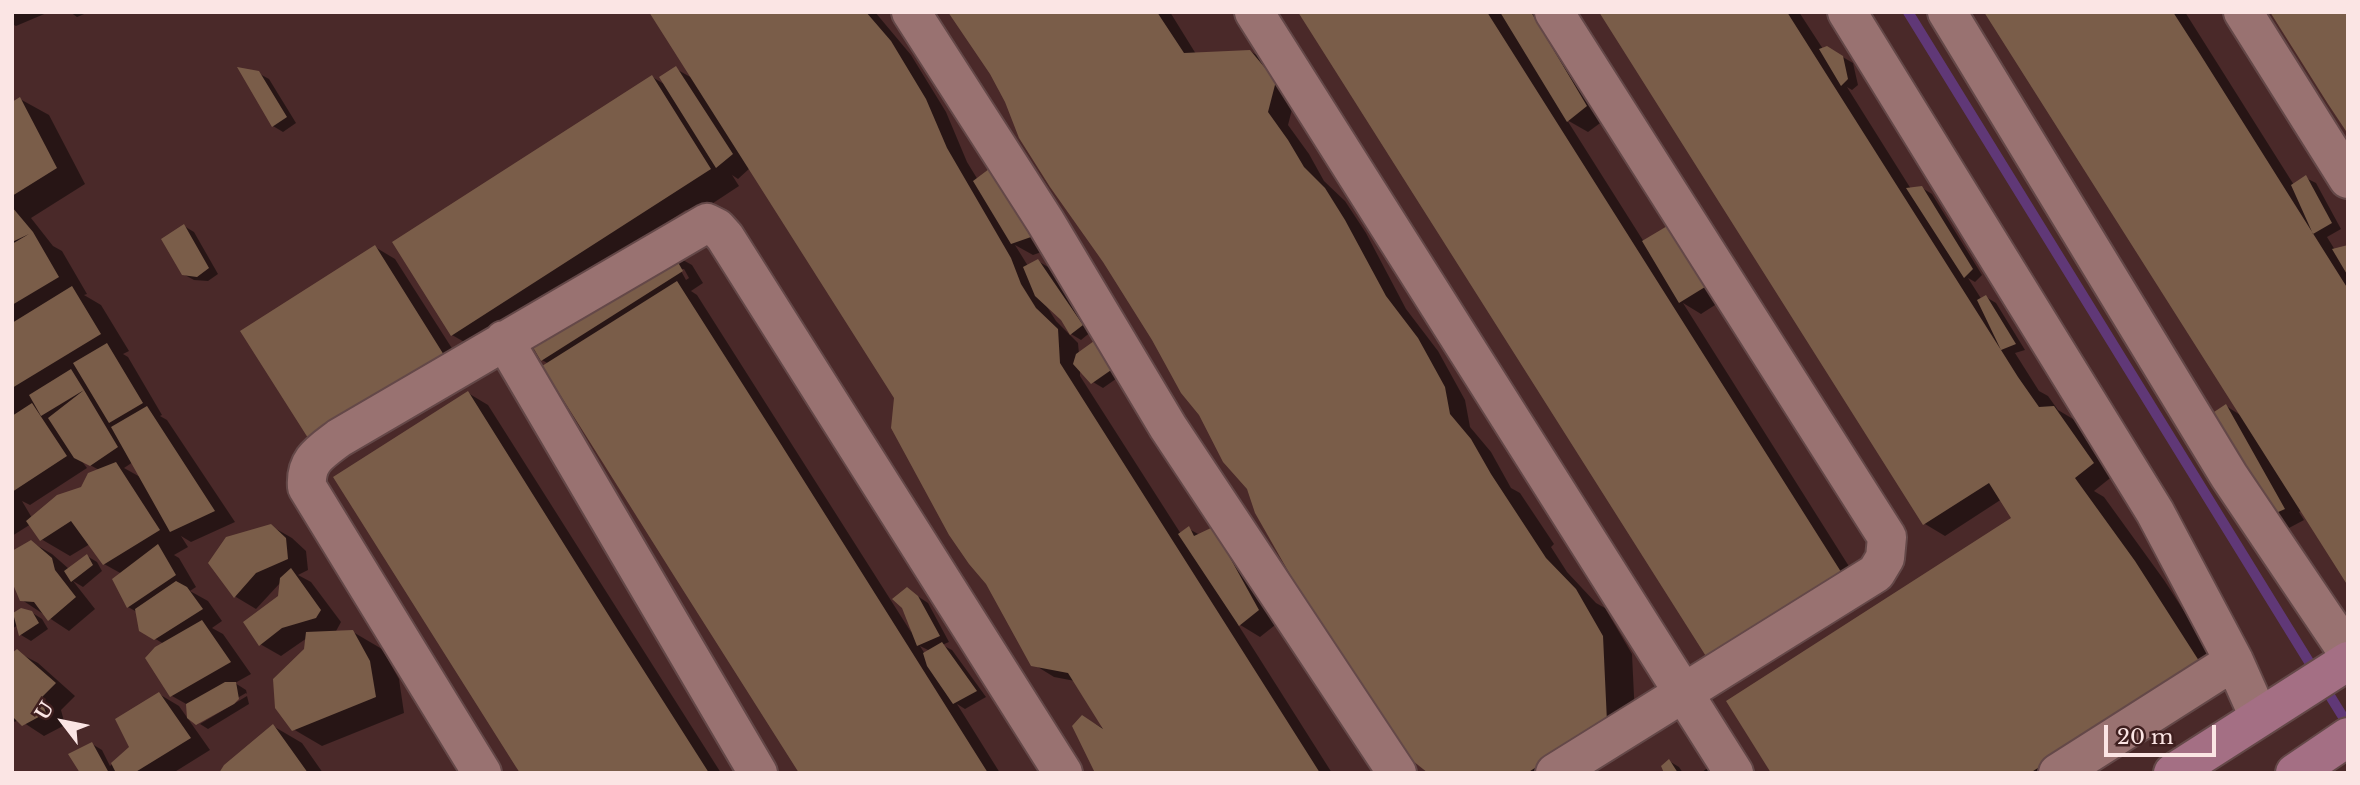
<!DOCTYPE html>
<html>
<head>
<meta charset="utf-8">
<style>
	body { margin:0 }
	#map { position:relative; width:2360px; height:785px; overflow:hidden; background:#4a2929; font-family:"Libre Baskerville",serif }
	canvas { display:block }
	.frame { position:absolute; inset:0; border:14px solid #fbe5e4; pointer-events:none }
	.north { position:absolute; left:28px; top:687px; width:70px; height:70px; -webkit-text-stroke:5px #3f1f1f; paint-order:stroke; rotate:302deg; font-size:19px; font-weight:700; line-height:28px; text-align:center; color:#fbe5e4 }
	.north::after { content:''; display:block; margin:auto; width:24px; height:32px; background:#fbe5e4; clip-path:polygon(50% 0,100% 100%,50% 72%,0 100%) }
	.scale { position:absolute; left:2104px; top:725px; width:112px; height:32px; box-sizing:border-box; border:4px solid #fbe5e4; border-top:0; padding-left:9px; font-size:21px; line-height:24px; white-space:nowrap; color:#fbe5e4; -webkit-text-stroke:5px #3f1f1f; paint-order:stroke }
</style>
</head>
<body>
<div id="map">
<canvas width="2360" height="785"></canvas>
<div class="frame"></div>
<div class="north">U</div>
<div class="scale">20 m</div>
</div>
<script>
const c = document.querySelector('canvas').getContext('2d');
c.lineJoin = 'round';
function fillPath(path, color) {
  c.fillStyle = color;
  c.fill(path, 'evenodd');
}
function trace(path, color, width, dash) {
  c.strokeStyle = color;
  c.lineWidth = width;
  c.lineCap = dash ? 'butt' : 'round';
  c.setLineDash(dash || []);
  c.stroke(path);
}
const shadow = new Path2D(`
	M 12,12 L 49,12 L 16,26 L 12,24 Z
	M 70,12 L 89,12 L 77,17 Z
	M 651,12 L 875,12 L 911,55 L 946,112 L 967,162 L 978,180 L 989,171 L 1050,249 L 1033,255 L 1015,245 L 1028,266 L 1038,261 L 1048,267 L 1092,331 L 1081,340 L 1071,334 L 1062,319 L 1046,305 L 1056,321 L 1078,343 L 1079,354 L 1123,374 L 1103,388 L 1093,382 L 1080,368 L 1080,376 L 1181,534 L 1189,529 L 1200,535 L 1213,529 L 1279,622 L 1260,637 L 1237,623 L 1332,773 L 1097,773 L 1083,717 L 1106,730 L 1075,681 L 1054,677 L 1033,664 L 895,397 L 750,168 L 738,179 L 732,175 L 739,186 L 695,215 L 686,210 L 645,237 L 649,244 L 473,347 L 452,335 L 652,77 L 666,85 L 676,69 L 694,79 Z
	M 950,12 L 1170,12 L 1196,54 L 1250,51 L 1271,64 L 1296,94 L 1288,125 L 1309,154 L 1324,181 L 1345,201 L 1366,233 L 1406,309 L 1438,351 L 1465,400 L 1470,427 L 1491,452 L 1511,488 L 1520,493 L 1554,544 L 1551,547 L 1567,572 L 1596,603 L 1605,608 L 1632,654 L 1636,738 L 1582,773 L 1430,773 L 1201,414 L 991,74 Z
	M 1300,12 L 1537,12 L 1607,118 L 1588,132 L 1567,120 L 1644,242 L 1737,291 L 1701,314 L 1683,303 L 1862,587 L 1731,671 Z
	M 1601,12 L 1799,12 L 1823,49 L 1827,48 L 1853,63 L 1858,85 L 1852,90 L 1847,87 L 1911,189 L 1922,188 L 1932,194 L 1982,275 L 1975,282 L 1968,278 L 1982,300 L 1986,297 L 1996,303 L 2025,350 L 2015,353 L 2039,391 L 2048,396 L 2058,410 L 2083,425 L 2114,475 L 2094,491 L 2104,497 L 2164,580 L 2229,681 L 2085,773 L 1774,773 L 2015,518 L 2002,499 L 1945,536 L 1925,524 Z
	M 1986,12 L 2185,12 L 2294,185 L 2306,178 L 2316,183 L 2341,229 L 2327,237 L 2335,250 L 2348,247 L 2348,583 L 2302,510 L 2299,512 L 2304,520 L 2289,528 L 2268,516 L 2226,406 L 2242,416 Z
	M 258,73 L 269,79 L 296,123 L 283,132 L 273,126 Z
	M 20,99 L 49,115 L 85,184 L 31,218 L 53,246 L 62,251 L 87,294 L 84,295 L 101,305 L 129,351 L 123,354 L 128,357 L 162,415 L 160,416 L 167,420 L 235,522 L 191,542 L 181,536 L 188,547 L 174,555 L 179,558 L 196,587 L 190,591 L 208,601 L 222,621 L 212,628 L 223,634 L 251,674 L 235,683 L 246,690 L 247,694 L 246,693 L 196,722 L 188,705 L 172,696 L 147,658 L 164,644 L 140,630 L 137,612 L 128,607 L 122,574 L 104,564 L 90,544 L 70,556 L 41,539 L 31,524 L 12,536 L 12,104 ZM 81,460 L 99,470 L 82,489 L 32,518 L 22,501 L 30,505 L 87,468 ZM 133,462 L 142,478 L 124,468 Z
	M 184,226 L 194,232 L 218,274 L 208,281 L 194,280 L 183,274 Z
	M 375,247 L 395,259 L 469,375 L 316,448 Z
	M 672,254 L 692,265 L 703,283 L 691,291 L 697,295 L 911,632 L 907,589 L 928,603 L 949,642 L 942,645 L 952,650 L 986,697 L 965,709 L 957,704 L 1000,773 L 801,773 L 549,364 L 542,360 ZM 680,269 L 684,269 L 689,278 L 686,280 ZM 920,646 L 930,651 L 925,654 Z
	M 468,393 L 488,405 L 721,773 L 522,773 Z
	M 271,526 L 292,538 L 306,551 L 308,570 L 298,575 L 311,582 L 341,622 L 335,633 L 353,632 L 382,649 L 399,679 L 404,713 L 322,746 L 293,729 L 307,638 L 281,656 L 260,644 L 279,597 L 281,582 L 256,609 L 236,597 L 210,563 Z
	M 31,542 L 52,554 L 69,569 L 87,556 L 97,562 L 102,571 L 83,587 L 73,581 L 95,609 L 69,631 L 22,600 Z
	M 12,608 L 15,614 L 31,612 L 42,619 L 48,629 L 31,641 L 21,635 L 18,625 L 12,629 Z
	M 17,652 L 38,663 L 75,696 L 61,710 L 65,725 L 44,736 L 18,719 L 15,722 L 12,720 L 12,656 Z
	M 159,694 L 179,706 L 210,750 L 173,773 L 82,773 L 92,744 L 102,750 L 110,766 L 131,748 Z
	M 247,696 L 249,704 L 208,729 L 200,724 Z
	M 273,726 L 302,743 L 323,773 L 221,773 Z
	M 1669,761 L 1679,767 L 1683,773 L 1666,773 Z
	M 1714,763 L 1727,773 L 1701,773 Z`);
const stream = new Path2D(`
	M 1908,12 L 2348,725`);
const building = new Path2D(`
	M 649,12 L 866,12 L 891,41 L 926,99 L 947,148 L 1011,258 L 1021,284 L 1036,308 L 1058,329 L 1060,363 L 1320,773 L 1095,773 L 1072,726 L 1082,715 L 1103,729 L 1068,673 L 1031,666 L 986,584 L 969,564 L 949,535 L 891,428 L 894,398 Z
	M 948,12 L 1157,12 L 1184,53 L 1250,50 L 1276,81 L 1268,112 L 1288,140 L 1304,167 L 1325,188 L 1345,220 L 1386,296 L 1418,338 L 1445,387 L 1450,414 L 1471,439 L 1491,474 L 1546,558 L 1576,589 L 1603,636 L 1607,722 L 1527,773 L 1428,773 L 1408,757 L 1328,641 L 1255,513 L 1247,489 L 1223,462 L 1199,415 L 1181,393 L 1152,340 L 1103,262 L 1050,187 L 1019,138 L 1005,102 L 990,74 Z
	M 1298,12 L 1487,12 L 1843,575 L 1709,661 Z
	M 1500,12 L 1531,12 L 1587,106 L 1567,122 Z
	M 1599,12 L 1787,12 L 2001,350 L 1977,300 L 1986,295 L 2016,344 L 2001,350 L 2018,377 L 2039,407 L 2054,406 L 2094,463 L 2075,478 L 2135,561 L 2201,664 L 2030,773 L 1771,773 L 1726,701 L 2011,518 L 1989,483 L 1923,525 Z
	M 1984,12 L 2173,12 L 2200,54 L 2348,289 L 2348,586 Z
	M 2270,12 L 2348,12 L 2348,134 L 2328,104 Z
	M 1827,46 L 1843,56 L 1848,79 L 1841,86 L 1819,49 Z
	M 676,66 L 733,154 L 716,168 L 659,77 Z
	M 237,67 L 259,71 L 287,117 L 272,127 Z
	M 652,75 L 711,169 L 451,336 L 392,242 Z
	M 20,97 L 57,168 L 12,196 L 12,102 Z
	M 989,169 L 1031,237 L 1011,244 L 973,181 Z
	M 2306,175 L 2332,223 L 2313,234 L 2291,185 Z
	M 1922,186 L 1973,269 L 1964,278 L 1906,188 Z
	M 12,207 L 33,232 L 59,277 L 12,305 L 12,244 L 29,234 L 12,242 Z
	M 1679,219 L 1718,279 L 1679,303 L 1642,241 Z
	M 184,224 L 209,268 L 197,277 L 182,275 L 161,239 Z
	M 375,245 L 449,363 L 315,449 L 240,331 Z
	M 2348,245 L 2348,276 L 2332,249 Z
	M 672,252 L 683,271 L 541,361 L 527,337 Z
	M 1038,259 L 1083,325 L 1070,335 L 1061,320 L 1035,296 L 1023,267 Z
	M 677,281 L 777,438 L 988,773 L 799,773 L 676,579 L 542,366 Z
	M 72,286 L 101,334 L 12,388 L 12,323 Z
	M 1094,341 L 1114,368 L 1091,384 L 1073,364 L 1076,354 Z
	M 107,343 L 143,403 L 109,423 L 73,363 Z
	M 71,369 L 84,390 L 118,447 L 90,466 L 74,458 L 48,418 L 84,390 L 41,416 L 29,395 Z
	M 468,391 L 616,627 L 709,773 L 520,773 L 516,767 L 333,477 Z
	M 32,403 L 67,456 L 12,492 L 12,416 Z
	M 2226,404 L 2285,509 L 2267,517 L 2208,416 Z
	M 147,406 L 215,511 L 170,532 L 111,427 Z
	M 116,462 L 160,530 L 103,565 L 71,521 L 40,541 L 26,521 L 57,495 L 81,487 L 88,473 Z
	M 271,524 L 286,538 L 288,559 L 256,573 L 234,598 L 208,563 L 226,537 Z
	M 1189,526 L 1194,536 L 1213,527 L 1259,610 L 1239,626 L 1178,534 Z
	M 31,540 L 52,558 L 55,570 L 76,597 L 48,621 L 34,602 L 20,601 L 12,582 L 12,551 Z
	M 158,544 L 176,575 L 127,608 L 112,579 Z
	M 87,554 L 93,565 L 71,582 L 64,571 Z
	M 291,568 L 321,610 L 316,618 L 282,628 L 259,646 L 243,622 L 278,596 L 280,578 Z
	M 176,581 L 187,587 L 203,609 L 154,640 L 139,631 L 135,609 Z
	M 907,587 L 918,596 L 940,636 L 917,646 L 902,608 L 892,599 Z
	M 21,608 L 32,611 L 39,623 L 19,636 L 13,613 Z
	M 202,620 L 231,662 L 170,697 L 145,658 L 155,647 Z
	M 353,630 L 370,661 L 376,697 L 292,731 L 275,708 L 273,679 L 304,649 L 306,632 Z
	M 942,642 L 977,691 L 953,704 L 927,666 L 923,653 Z
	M 17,649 L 56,683 L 41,698 L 46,713 L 22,726 L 12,716 L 12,653 Z
	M 225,682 L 236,682 L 239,699 L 234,704 L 196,725 L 187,718 L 186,704 Z
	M 159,692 L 191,738 L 134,773 L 116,773 L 111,763 L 129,747 L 115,719 Z
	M 273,724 L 308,773 L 219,773 L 224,765 Z
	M 92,742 L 109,773 L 80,773 L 68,754 Z
	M 1669,759 L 1678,773 L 1664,773 L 1661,766 Z`);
const minor = new Path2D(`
	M 911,12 L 1045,221 L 1168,427 L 1397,773
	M 1254,12 L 1734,773
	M 1554,12 L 1887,537 L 1885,558 L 1876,573 L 1555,773
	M 1847,12 L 2155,512 L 2234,661 L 2259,717
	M 1947,12 L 2229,476 L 2348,653
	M 2243,12 L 2348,179
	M 504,340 L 758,773
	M 482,773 L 307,487 C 305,461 319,453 339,438 L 707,223 L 717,228 L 725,237 L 1063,773
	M 2058,773 L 2234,661`);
const major = new Path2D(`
	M 2173,773 L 2348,661
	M 2295,773 L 2348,737`);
fillPath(shadow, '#0007');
trace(stream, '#603877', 10);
fillPath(building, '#7a5d49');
trace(minor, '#644848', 42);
trace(major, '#644848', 42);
trace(minor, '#997271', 38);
trace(major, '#a46f84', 38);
</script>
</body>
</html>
